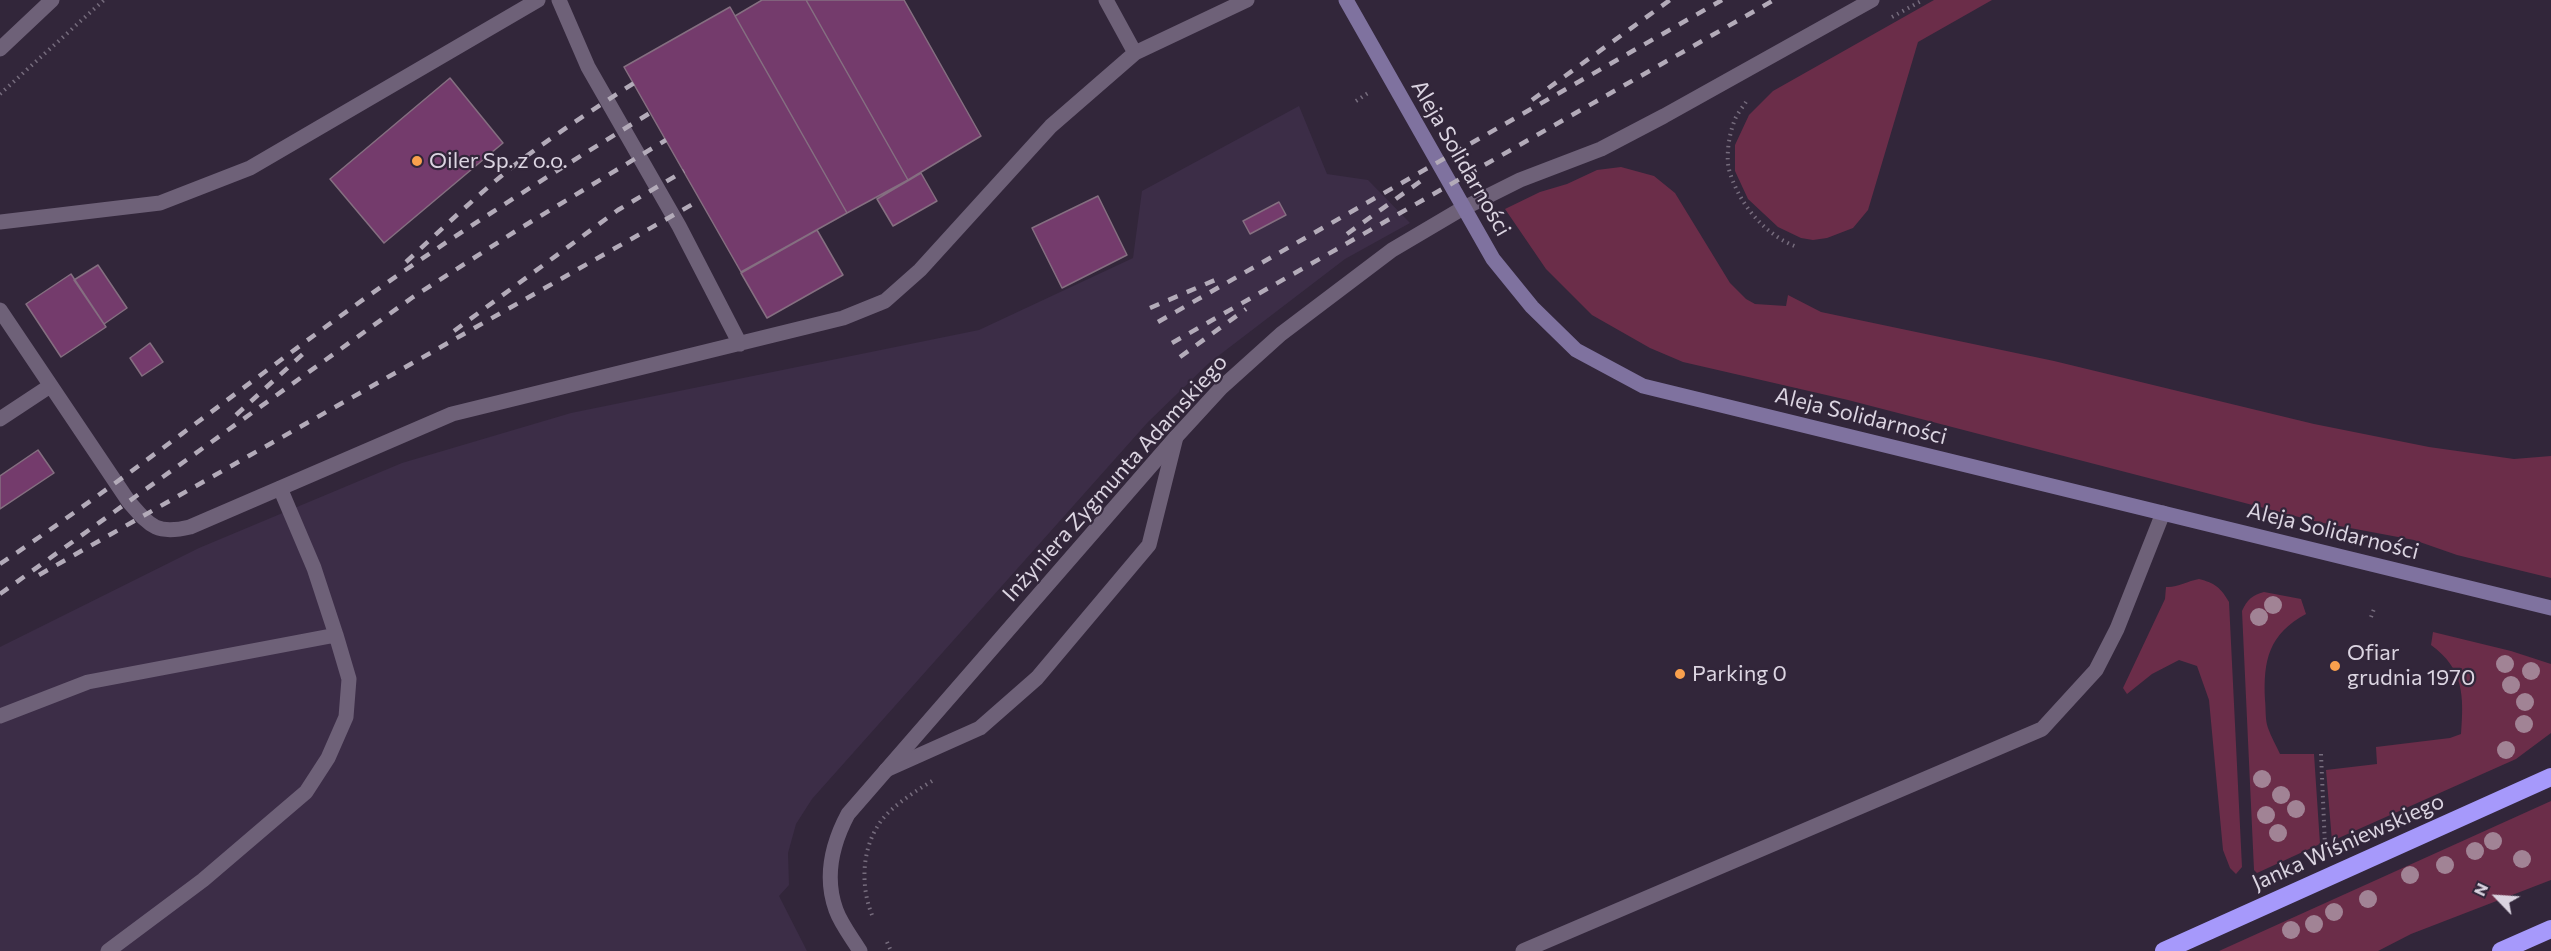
<!DOCTYPE html>
<html>
<head>
<meta charset="utf-8">
<style>
	body { margin:0 }
	#map { position:relative; width:2551px; height:951px; overflow:hidden; background:#32263a; font-family:Commissioner,sans-serif }
	canvas { display:block }
	.north { position:absolute; left:2467px; top:867px; width:60px; height:60px; -webkit-text-stroke:4px #32263a; paint-order:stroke; rotate:295deg; font-size:16px; font-weight:700; line-height:24px; text-align:center; color:#dbd4e1 }
	.north::after { content:''; display:block; margin:auto; width:21px; height:27px; background:#dbd4e1; clip-path:polygon(50% 0,100% 100%,50% 72%,0 100%) }
</style>
</head>
<body>
<div id="map">
<canvas width="2551" height="951"></canvas>
<div class="north">N</div>
</div>
<script>
const c = document.querySelector('canvas').getContext('2d');
c.lineJoin = 'round';
function fillPath(path, color) {
  c.fillStyle = color;
  c.fill(path, 'evenodd');
}
function trace(path, color, width, dash) {
  c.strokeStyle = color;
  c.lineWidth = width;
  c.lineCap = dash ? 'butt' : 'round';
  c.setLineDash(dash || []);
  c.stroke(path);
}
function write(font, color, halo, rows, align = 'center') {
  c.font = font + ' Commissioner,sans-serif';
  c.lineWidth = 4.5;
  c.setLineDash([]);
  c.textBaseline = 'middle';
  c.strokeStyle = halo;
  c.fillStyle = color;
  for (const [text, x, y, turn = 0] of rows) {
    c.save();
    c.translate(x, y);
    c.rotate((+turn || 0) * Math.PI / 180);
    c.textAlign = isNaN(turn) ? turn : align;
    if (halo) c.strokeText(text, 0, 0);
    c.fillText(text, 0, 0);
    c.restore();
  }
}
const built = new Path2D(`
	M 1299,106 L 1327,174 L 1368,180 L 1410,223 L 1345,259 L 1209,363 L 1148,422 L 812,799 L 796,824 L 788,853 L 789,885 L 779,896 L 807,951 L 0,951 L 0,647 L 199,548 L 402,463 L 571,413 L 979,330 L 1133,258 L 1142,191 Z`);
const green = new Path2D(`
	M 1934,0 L 1992,0 L 1918,42 L 1868,210 L 1853,228 L 1827,238 L 1813,240 L 1801,238 L 1778,227 L 1748,199 L 1735,171 L 1735,145 L 1749,115 L 1773,91 Z
	M 1621,167 L 1654,176 L 1675,193 L 1730,283 L 1746,299 L 1755,304 L 1786,306 L 1788,295 L 1821,312 L 2054,361 L 2314,424 L 2429,447 L 2514,459 L 2551,456 L 2551,578 L 2457,555 L 2414,540 L 2318,522 L 1848,400 L 1683,362 L 1650,348 L 1592,315 L 1546,269 L 1505,209 L 1540,192 L 1567,184 L 1597,170 Z
	M 2199,579 C 2215,583 2221,588 2229,602 L 2242,867 L 2236,874 L 2230,868 L 2223,850 L 2209,700 L 2197,666 L 2179,660 L 2152,674 L 2127,694 L 2123,688 L 2165,599 L 2166,587 C 2177,588 2187,581 2199,579 Z
	M 2264,592 L 2301,599 L 2306,614 C 2269,634 2263,660 2265,700 C 2266,709 2265,720 2268,728 C 2271,737 2276,745 2280,754 L 2314,754 L 2320,844 L 2257,873 L 2254,870 L 2242,611 C 2247,600 2252,595 2264,592 Z
	M 2433,632 L 2511,651 L 2551,664 L 2551,733 L 2516,759 L 2332,841 L 2326,770 L 2377,764 L 2376,747 L 2450,738 L 2461,734 C 2464,696 2464,669 2431,645 Z
	M 2551,801 L 2551,880 L 2411,934 L 2378,951 L 2219,951 Z`);
const building = new Path2D(`
	M 762,0 L 806,0 L 908,180 L 847,213 L 735,16 Z
	M 806,0 L 904,0 L 981,136 L 908,180 Z
	M 730,7 L 847,213 L 741,272 L 624,67 Z
	M 450,78 L 503,143 L 384,243 L 330,179 Z
	M 921,173 L 937,201 L 893,226 L 877,199 Z
	M 1098,196 L 1127,255 L 1062,288 L 1032,228 Z
	M 1279,202 L 1286,215 L 1250,234 L 1243,221 Z
	M 817,230 L 843,275 L 767,318 L 741,273 Z
	M 98,265 L 127,308 L 104,324 L 74,280 Z
	M 71,274 L 106,327 L 61,357 L 26,304 Z
	M 150,343 L 163,362 L 142,376 L 130,358 Z
	M 38,450 L 54,473 L 0,509 L 0,476 Z`);
const path = new Path2D(`
	M 1892,17 L 1923,0
	M 0,94 L 104,0
	M 1356,101 L 1368,93
	M 1746,102 C 1742,108 1736,115 1734,122 C 1729,135 1725,159 1730,173 C 1740,205 1765,235 1797,247
	M 2371,617 L 2374,609
	M 2321,754 L 2325,846
	M 872,915 C 859,883 862,840 887,814 C 900,801 916,791 932,781
	M 887,942 L 891,951`);
const lane = new Path2D(`
	M 559,0 L 588,67 L 679,226 L 740,344
	M 1106,0 L 1135,53
	M 0,49 L 52,0
	M 0,222 L 160,203 L 250,168 L 538,0
	M 0,310 L 129,502 C 150,526 156,535 190,527 L 452,414 L 843,318 L 885,301 L 920,270 L 1051,126 L 1135,53 L 1247,0
	M 0,419 L 50,386
	M 0,716 L 88,682 L 336,635 L 314,568 L 280,488
	M 886,770 L 980,728 L 1037,678 L 1149,545 L 1176,437
	M 108,951 L 203,880 L 306,792 L 328,758 L 346,717 L 349,679 L 336,635
	M 1523,951 L 2042,729 L 2096,670 L 2117,629 L 2163,513`);
const street = new Path2D(`
	M 860,951 C 852,938 841,924 836,910 C 824,877 832,844 848,814 L 1176,437 L 1221,388 L 1281,334 L 1392,250 L 1458,211 L 1520,180 L 1601,149 L 1664,116 L 1872,0`);
const secondary = new Path2D(`
	M 1346,0 L 1493,259 L 1532,307 L 1576,350 L 1643,386 L 2551,608`);
const highway = new Path2D(`
	M 2164,951 L 2551,777
	M 2501,951 L 2551,929`);
const rail = new Path2D(`
	M 1532,100 L 1670,0
	M 1347,234 L 1425,178
	M 406,262 C 442,229 477,195 516,164 C 554,135 594,109 634,83
	M 1150,308 L 1222,277
	M 1158,322 L 1722,0
	M 454,331 L 618,210 L 684,171
	M 1172,343 L 1774,0
	M 1180,357 L 1246,309
	M 236,415 L 305,352
	M 0,564 C 122,482 238,390 357,304 C 452,236 551,174 650,113
	M 39,575 L 700,200
	M 0,594 L 413,297 L 519,229 L 666,140`);
const trees = [
	[2273,605],
	[2259,617],
	[2505,664],
	[2531,671],
	[2511,685],
	[2525,702],
	[2524,724],
	[2506,750],
	[2262,779],
	[2281,795],
	[2296,809],
	[2266,815],
	[2278,833],
	[2493,841],
	[2475,851],
	[2522,859],
	[2445,865],
	[2410,875],
	[2368,899],
	[2334,912],
	[2314,924],
	[2291,930]
];
const markers = [
	[417,161,6,"#f9a04d"],
	[2335,666,6,"#f9a04d"],
	[1680,674,6,"#f9a04d"]
];
const streetNames = [
	["Aleja Solidarności",1461,158,60],
	["Aleja Solidarności",1861,416,14],
	["Inżyniera Zygmunta Adamskiego",1115,478,-48],
	["Aleja Solidarności",2333,531,14],
	["Janka Wiśniewskiego",2348,842,-24]
];
const poiNames = [
	["Oiler Sp. z o.o.",429,161],
	["Ofiar",2347,653],
	["grudnia 1970",2347,678],
	["Parking 0",1692,674]
];
fillPath(built, '#3c2d47');
fillPath(green, '#6b2d49');
fillPath(building, '#743b6c');
trace(building, '#856f81', 1.5);
trace(path, '#766c7d', 4, [1.5, 4.5]);
trace(lane, '#6e6178', 15);
trace(street, '#6e6178', 15);
trace(secondary, '#7f729f', 15);
trace(highway, '#a699fb', 18);
trace(rail, '#b3abb9', 4.5, [10, 10]);
c.fillStyle = '#a18395';
for (const [x, y] of trees) {
  c.beginPath();
  c.arc(x, y, 9, 0, 2 * Math.PI);
  c.fill();
}
for (const [x, y, r, color] of markers) {
  const dot = new Path2D();
  dot.arc(x, y, r, 0, 2 * Math.PI);
  c.fillStyle = color;
  c.fill(dot);
  trace(dot, '#32263a', 2);
}
write('22px', '#dbd4e1', '#32263a', streetNames);
write('22px', '#dbd4e1', '#32263a', poiNames, 'left');
</script>
</body>
</html>
